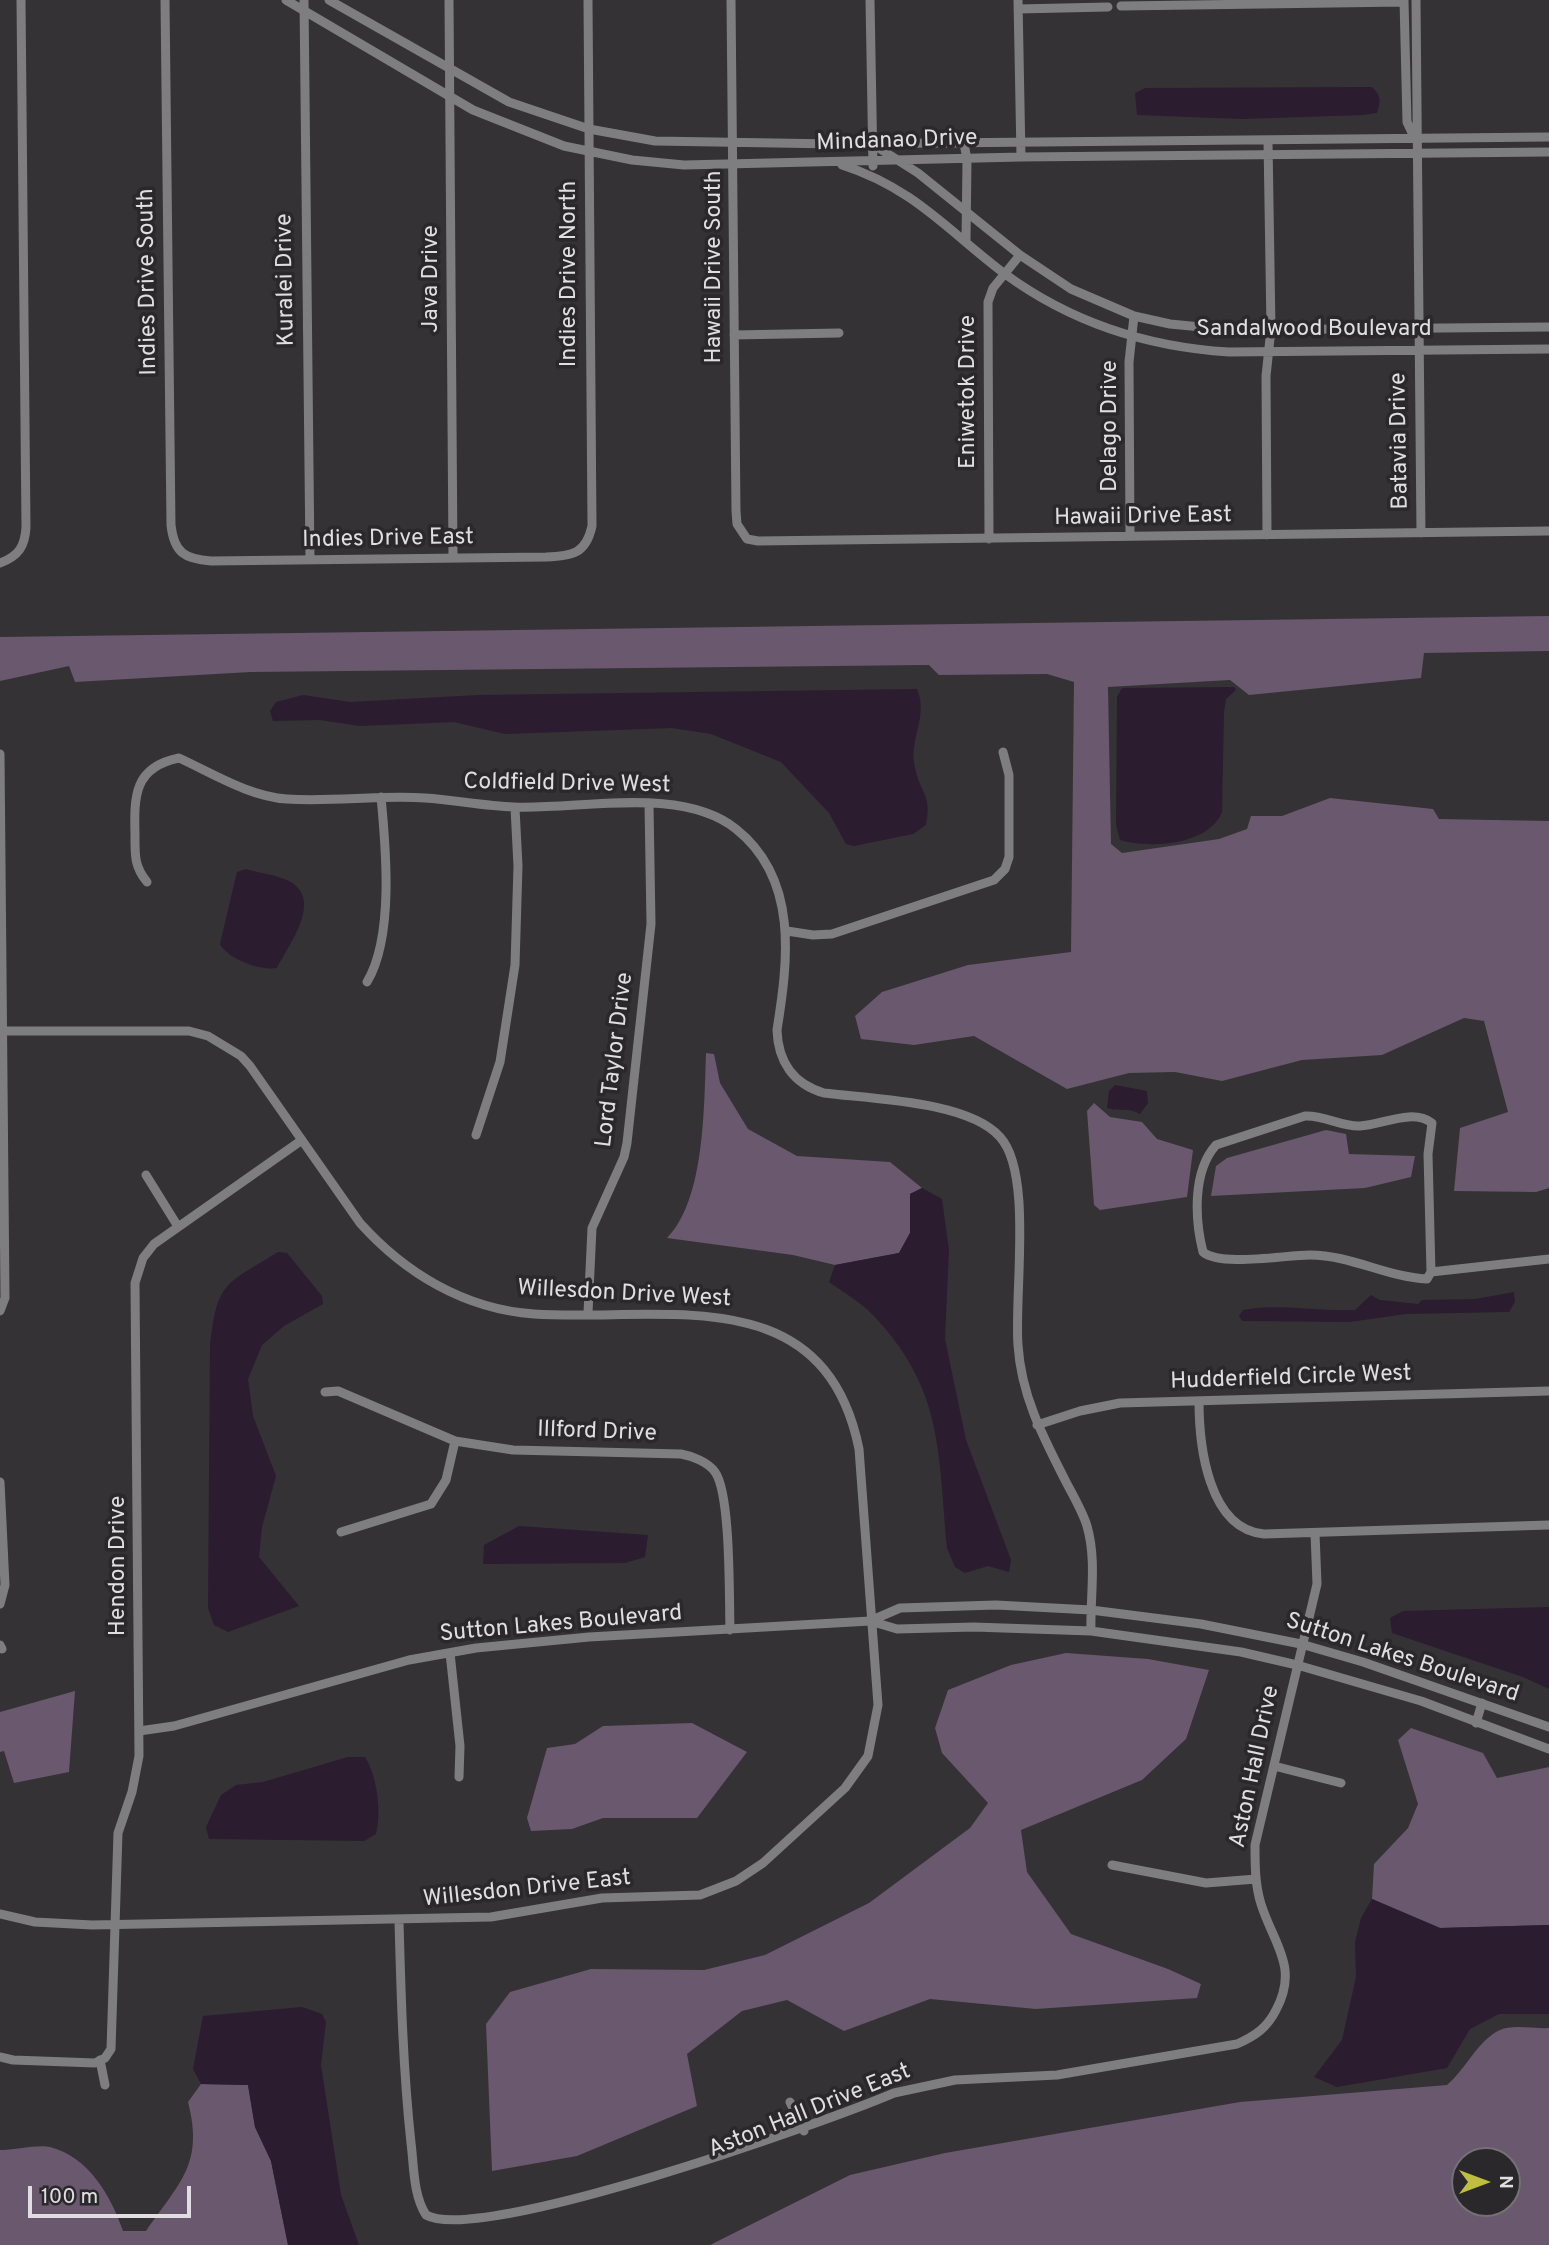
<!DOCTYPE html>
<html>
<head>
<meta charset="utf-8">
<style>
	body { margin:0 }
	#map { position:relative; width:1549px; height:2245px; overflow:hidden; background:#343235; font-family:Overpass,sans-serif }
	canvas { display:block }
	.north { position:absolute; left:1451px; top:2147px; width:70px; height:70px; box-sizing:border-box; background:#2a282b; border:2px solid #737173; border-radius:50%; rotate:90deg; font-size:19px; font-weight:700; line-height:28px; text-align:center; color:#e0dee0 }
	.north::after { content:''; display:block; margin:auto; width:24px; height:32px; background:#c0be40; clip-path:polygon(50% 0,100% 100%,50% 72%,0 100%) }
	.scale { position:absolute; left:28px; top:2186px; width:163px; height:32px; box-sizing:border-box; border:4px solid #e0dee0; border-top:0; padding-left:9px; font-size:21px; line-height:24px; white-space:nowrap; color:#e0dee0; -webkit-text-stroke:5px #2a282b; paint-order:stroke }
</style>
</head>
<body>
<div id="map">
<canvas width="1549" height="2245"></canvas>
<div class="north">N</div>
<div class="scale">100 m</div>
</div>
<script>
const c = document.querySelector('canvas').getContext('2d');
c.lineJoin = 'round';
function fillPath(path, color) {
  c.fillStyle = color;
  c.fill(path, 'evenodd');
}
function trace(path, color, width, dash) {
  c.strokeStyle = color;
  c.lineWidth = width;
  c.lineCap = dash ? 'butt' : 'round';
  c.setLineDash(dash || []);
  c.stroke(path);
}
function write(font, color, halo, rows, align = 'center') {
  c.font = font + ' Overpass,sans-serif';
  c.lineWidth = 7;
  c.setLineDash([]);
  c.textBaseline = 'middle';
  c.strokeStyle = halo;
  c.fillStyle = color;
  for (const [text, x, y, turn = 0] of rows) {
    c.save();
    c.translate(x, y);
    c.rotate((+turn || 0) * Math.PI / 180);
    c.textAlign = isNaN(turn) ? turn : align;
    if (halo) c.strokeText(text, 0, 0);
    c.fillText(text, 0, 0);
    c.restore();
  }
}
const forest = new Path2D(`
	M 1549,616 L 1549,651 L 1424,653 L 1421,678 L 1249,695 L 1230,680 L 1108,687 L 1111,844 L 1122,853 L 1219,839 L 1247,829 L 1251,816 L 1282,816 L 1330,798 L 1433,809 L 1439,819 L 1549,821 L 1549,1188 L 1536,1192 L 1454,1191 L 1460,1128 L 1508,1112 L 1484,1021 L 1464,1018 L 1382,1055 L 1302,1060 L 1222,1081 L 1175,1072 L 1129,1073 L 1067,1089 L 974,1036 L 914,1045 L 861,1039 L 855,1016 L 882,992 L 968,965 L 1071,952 L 1074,682 L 1047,674 L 939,675 L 929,665 L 251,672 L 75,682 L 69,666 L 0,681 L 0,637 Z
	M 706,1053 L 714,1054 L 720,1083 L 748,1129 L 797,1156 L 890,1162 L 922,1188 L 910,1194 L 910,1233 L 899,1253 L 835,1265 L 793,1255 L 667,1238 C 705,1200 704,1106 706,1053 Z
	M 1094,1103 L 1110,1117 L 1142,1122 L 1157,1139 L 1193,1150 L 1187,1197 L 1100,1210 L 1094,1205 L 1087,1111 Z
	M 1326,1130 L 1346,1134 L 1349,1154 L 1415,1156 L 1411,1177 L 1365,1188 L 1211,1196 L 1216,1166 L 1227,1158 Z
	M 1066,1653 L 1148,1659 L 1209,1670 L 1186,1739 L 1142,1780 L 1021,1830 L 1027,1872 L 1071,1934 L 1168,1969 L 1201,1984 L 1197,1998 L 1036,2009 L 930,1999 L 844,2031 L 787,2000 L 742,2011 L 687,2054 L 697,2106 L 577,2156 L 492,2171 L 486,2024 L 510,1992 L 591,1969 L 704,1970 L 765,1955 L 869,1903 L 970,1828 L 988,1803 L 942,1753 L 935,1728 L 948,1690 L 1011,1665 Z
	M 75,1691 L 69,1772 L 14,1783 L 4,1751 L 0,1752 L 0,1712 Z
	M 692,1723 L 747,1752 L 697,1818 L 603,1818 L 572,1829 L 531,1831 L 527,1818 L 547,1748 L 575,1744 L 603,1726 Z
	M 1411,1728 L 1483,1753 L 1497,1778 L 1549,1767 L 1549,1925 L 1440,1928 L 1372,1899 L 1374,1864 L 1408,1828 L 1418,1804 L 1398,1740 Z
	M 1549,2028 L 1549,2245 L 710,2245 L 850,2175 L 945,2153 L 1240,2102 L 1447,2085 C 1466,2069 1478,2040 1500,2030 C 1512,2024 1535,2029 1549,2028 ZM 1465,2161 L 1507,2161 L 1507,2203 L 1465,2203 Z
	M 201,2084 L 248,2085 L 255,2127 L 271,2161 L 288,2245 L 0,2245 L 0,2150 C 12,2150 40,2144 50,2147 C 89,2157 111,2196 123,2231 L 146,2231 C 180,2182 204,2164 188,2102 Z`);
const water = new Path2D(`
	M 1372,87 C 1381,95 1381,101 1377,113 L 1363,115 L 1242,119 L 1137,115 L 1135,93 L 1145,88 Z
	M 1234,687 L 1236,690 L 1226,699 L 1224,712 L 1222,812 C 1209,845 1151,849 1120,840 L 1116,825 L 1117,697 L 1122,688 Z
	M 917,689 C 929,717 908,739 915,768 C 921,795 932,794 926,825 L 913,834 L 854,846 L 846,844 L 829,813 L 781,762 L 711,734 L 672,728 L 505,734 L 454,722 L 360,726 L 320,720 L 273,721 L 270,711 L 276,702 L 303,695 L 350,702 L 478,695 Z
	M 246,869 C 259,873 277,875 289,881 C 324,900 289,944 277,968 C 260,971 228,959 220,944 L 237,872 Z
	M 1115,1085 L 1147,1091 L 1148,1103 L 1140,1114 C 1129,1107 1119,1112 1107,1108 L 1109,1091 Z
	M 922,1188 L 942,1199 L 949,1250 L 945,1339 L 966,1440 L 1011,1560 L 1009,1572 L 988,1566 L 965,1573 L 955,1567 L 947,1548 C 938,1452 944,1389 872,1314 C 860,1302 843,1292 829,1282 L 835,1265 L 899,1253 L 910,1233 L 910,1194 Z
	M 278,1252 L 287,1253 L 322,1296 L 323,1304 L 284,1326 L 262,1345 L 248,1379 L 253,1416 L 276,1476 L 262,1527 L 259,1557 L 299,1606 L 228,1632 L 214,1625 L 208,1608 L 210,1347 C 217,1281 225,1285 278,1252 Z
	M 1514,1292 L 1515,1302 L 1509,1312 L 1406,1314 L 1350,1322 L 1242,1321 L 1239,1316 L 1243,1310 C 1281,1303 1317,1312 1355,1310 L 1371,1295 L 1380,1300 L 1418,1304 L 1422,1300 L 1475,1299 Z
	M 519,1526 L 648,1535 L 645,1557 L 625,1563 L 483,1564 L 484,1545 Z
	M 1549,1607 L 1549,1689 L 1523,1677 L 1392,1633 L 1390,1618 L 1403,1611 Z
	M 348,1757 L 365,1757 C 377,1776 382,1812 376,1834 L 364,1841 L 209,1839 L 206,1827 L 221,1795 L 236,1785 L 263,1782 Z
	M 1372,1899 L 1440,1928 L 1549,1925 L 1549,2014 L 1499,2014 L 1470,2029 L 1447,2068 L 1337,2087 L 1314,2077 L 1342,2040 L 1356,1977 L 1355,1942 L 1361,1918 Z
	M 302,2007 L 322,2014 L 326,2022 L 321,2065 L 341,2195 L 359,2245 L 288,2245 L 271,2161 L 255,2127 L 248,2085 L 201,2084 L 193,2069 L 203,2016 Z`);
const minor = new Path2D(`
	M 165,0 L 171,525 C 174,553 185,559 211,561 L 546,557 C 572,556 586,554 592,526 L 588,0
	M 286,0 L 473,110 L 564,146 L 632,160 L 684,165 L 1021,157 L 1549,152
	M 304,0 L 310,560
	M 329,0 L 509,102 L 589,129 L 655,141 L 835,144 L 1549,137
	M 449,0 L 453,557
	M 731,0 L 736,511 L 737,524 L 747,539 L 758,541 L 1549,531
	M 870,0 L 873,166
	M 1018,0 L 1021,157
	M 1404,0 L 1407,122 L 1415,139
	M 1416,0 L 1421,533
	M 1121,6 L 1404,2
	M 1018,9 L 1108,7
	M 964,143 L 967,160 L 966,241
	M 874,145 L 918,173 L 1020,255 L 1071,289 L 1134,316 L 1170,324 L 1232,330 L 1549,327
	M 842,165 C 914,188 948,231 1005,274 C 1072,323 1147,347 1229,352 L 1549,349
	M 734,335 L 839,333
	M 1267,535 L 1266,376 L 1271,329 L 1268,141
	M 1130,536 L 1129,362 L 1134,316
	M 989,539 L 988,302 L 993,288 L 1020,255
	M 0,563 C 19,556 25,546 26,527 L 21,0
	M 0,754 L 5,1298 L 0,1311
	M 147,882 C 134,866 135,855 135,835 C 134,796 134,767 179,758 C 212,773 250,797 287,799 C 333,802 379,795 425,798 C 455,800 484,806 514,807 C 580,810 681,785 736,829 C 799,879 788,961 777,1030 C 778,1061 793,1084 824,1093 C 871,1099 968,1101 1000,1137 C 1033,1173 1014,1294 1018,1345 C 1021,1394 1042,1435 1064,1478 C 1072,1494 1082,1510 1087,1526 C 1097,1561 1090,1596 1091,1631
	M 787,931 L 813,935 L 832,934 L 994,880 L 1005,869 L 1009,857 L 1009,775 L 1003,752
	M 367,982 C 394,937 386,849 381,797
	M 0,1031 L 189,1031 L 208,1036 L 241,1056 L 250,1066 L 360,1223 C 405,1273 464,1309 534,1314 C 663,1322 824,1277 859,1449 L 878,1705 L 868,1756 L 845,1788 L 763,1863 L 736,1881 L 700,1895 L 602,1898 L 491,1917 L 92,1925 L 35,1922 L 0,1914
	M 1305,1116 C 1324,1115 1342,1127 1360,1126 C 1382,1125 1412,1108 1432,1123 L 1428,1154 L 1431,1272 L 1427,1279 C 1386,1277 1351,1255 1310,1255 C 1285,1255 1221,1267 1203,1252 C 1195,1220 1192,1172 1216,1145 Z
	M 476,1135 L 500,1062 L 515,965 L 518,866 L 515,808
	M 146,1175 L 177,1225
	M 1431,1272 L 1549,1259
	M 588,1313 L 592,1228 L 624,1157 L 627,1143 L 651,924 L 649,804
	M 325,1392 L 338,1391 L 455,1441 L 513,1450 L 681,1454 C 692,1456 708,1462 715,1472 C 731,1494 729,1598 730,1630
	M 1199,1401 C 1199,1445 1208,1529 1264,1534 L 1549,1525
	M 1037,1425 L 1080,1411 L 1120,1403 L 1549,1391
	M 0,1482 L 5,1585 L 0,1604
	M 341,1532 L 431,1504 L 446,1480 L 455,1441
	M 870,1621 L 900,1608 L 996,1605 L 1091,1610 L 1201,1624 L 1301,1644 L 1363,1662 L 1549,1727
	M 0,1645 L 2,1649
	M 450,1653 L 460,1746 L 459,1777
	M 1476,1723 L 1482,1703
	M 139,1731 L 174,1726 L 409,1660 L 476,1648 L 589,1637 L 870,1621 L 897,1629 L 974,1627 L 1091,1631 L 1241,1652 L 1297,1665 L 1421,1701 L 1549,1749
	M 1274,1766 L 1341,1783
	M 1112,1865 L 1206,1883 L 1256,1879
	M 399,1921 C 401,1995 403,2069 411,2143 C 414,2166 413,2195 426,2215 C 479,2245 821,2124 894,2093 L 955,2080 L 1057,2075 L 1237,2044 C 1255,2036 1267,2028 1276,2010 C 1299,1967 1274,1945 1261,1904 C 1255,1885 1255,1865 1255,1845 L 1317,1584 L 1315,1533
	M 0,2057 L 13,2060 L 95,2063 L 105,2058 L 111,2049 L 118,1833 L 132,1792 L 139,1756 L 135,1283 L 143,1258 L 154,1244 L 302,1140
	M 100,2060 L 105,2085
	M 790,2102 L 804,2131`);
const streetNames = [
	["Mindanao Drive",897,142,-2],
	["Hawaii Drive South",715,267,-90],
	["Indies Drive North",570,274,-90],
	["Java Drive",432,279,-90],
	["Kuralei Drive",287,280,-91],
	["Indies Drive South",149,282,-91],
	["Sandalwood Boulevard",1314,330],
	["Eniwetok Drive",969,392,-90],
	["Delago Drive",1111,426,-90],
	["Batavia Drive",1401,441,-91],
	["Hawaii Drive East",1143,518,-1],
	["Indies Drive East",388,540,-1],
	["Coldfield Drive West",567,785,1],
	["Lord Taylor Drive",616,1060,-83],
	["Willesdon Drive West",624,1295,3],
	["Hudderfield Circle West",1291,1379,-2],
	["Illford Drive",597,1433,2],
	["Hendon Drive",119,1566,-90],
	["Sutton Lakes Boulevard",561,1625,-5],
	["Sutton Lakes Boulevard",1402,1659,18],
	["Aston Hall Drive",1256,1767,-78],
	["Willesdon Drive East",527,1890,-6],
	["Aston Hall Drive East",810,2112,-22]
];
fillPath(forest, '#69586e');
fillPath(water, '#2b1c2f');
trace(minor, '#7e7d7f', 9);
write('23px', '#e0dee0', '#2a282b', streetNames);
</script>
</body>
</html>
